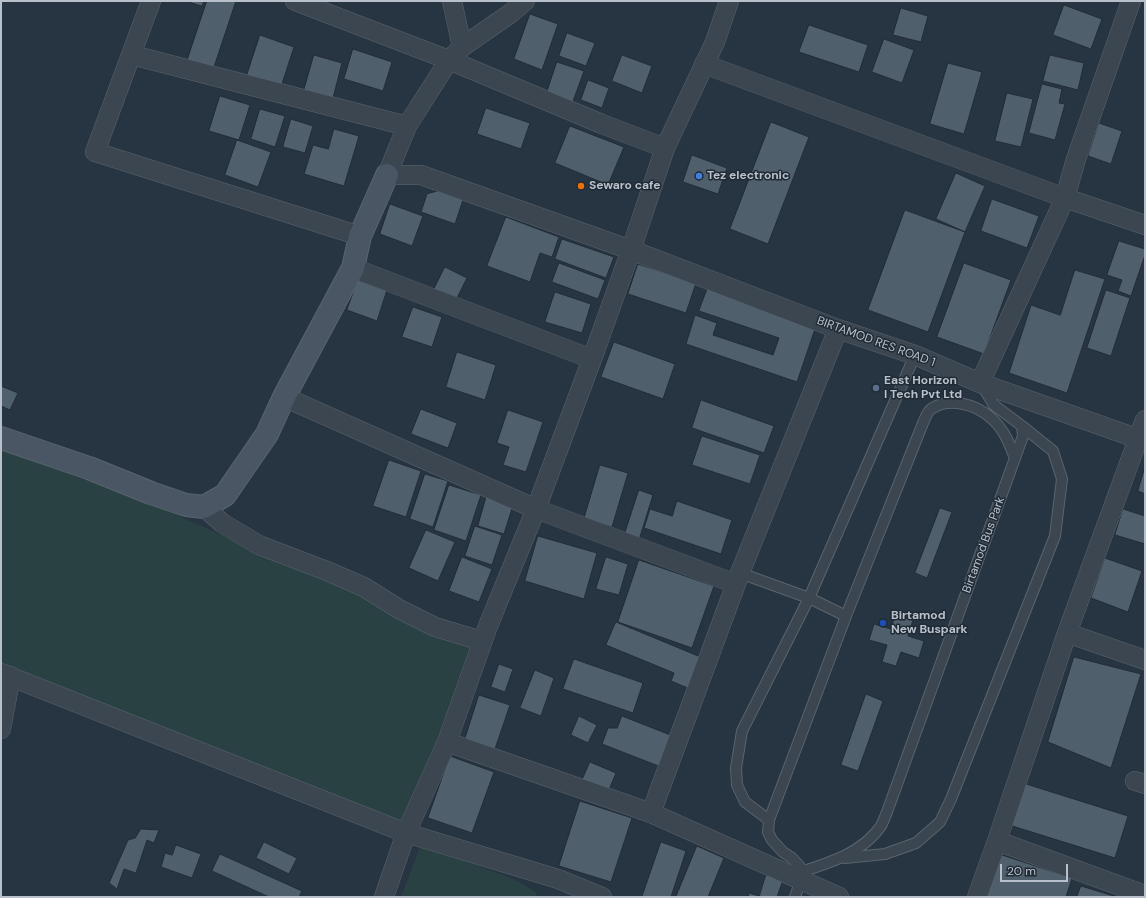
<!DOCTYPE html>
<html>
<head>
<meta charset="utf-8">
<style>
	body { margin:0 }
	#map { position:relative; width:1146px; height:898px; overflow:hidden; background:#273441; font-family:"DM Sans",sans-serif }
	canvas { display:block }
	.frame { position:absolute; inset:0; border:2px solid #b8c1cb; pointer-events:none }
	.scale { position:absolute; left:1000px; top:864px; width:68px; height:18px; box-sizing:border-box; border:2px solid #b8c1cb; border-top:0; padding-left:5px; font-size:12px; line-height:14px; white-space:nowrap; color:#b8c1cb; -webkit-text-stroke:3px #202b36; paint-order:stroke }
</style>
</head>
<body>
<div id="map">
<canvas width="1146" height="898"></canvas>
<div class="frame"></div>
<div class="scale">20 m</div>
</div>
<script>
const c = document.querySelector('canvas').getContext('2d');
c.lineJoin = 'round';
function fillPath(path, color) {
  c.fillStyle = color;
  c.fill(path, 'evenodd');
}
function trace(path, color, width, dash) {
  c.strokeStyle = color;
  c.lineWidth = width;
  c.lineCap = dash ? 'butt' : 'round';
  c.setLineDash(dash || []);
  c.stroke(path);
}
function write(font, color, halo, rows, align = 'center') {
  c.font = font + ' "DM Sans",sans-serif';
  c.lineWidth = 3;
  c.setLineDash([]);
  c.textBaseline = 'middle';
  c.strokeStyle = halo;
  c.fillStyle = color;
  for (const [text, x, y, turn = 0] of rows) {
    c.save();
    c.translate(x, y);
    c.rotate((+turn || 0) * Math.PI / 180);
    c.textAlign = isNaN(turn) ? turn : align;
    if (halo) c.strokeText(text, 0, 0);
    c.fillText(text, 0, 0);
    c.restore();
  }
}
const green = new Path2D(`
	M 1,447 L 136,497 L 299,569 L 477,630 L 408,825 L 1,668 Z
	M 421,844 L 518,881 L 537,893 L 535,897 L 401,897 Z`);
const building = new Path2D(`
	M 186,1 L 204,1 L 202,6 Z
	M 207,1 L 236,1 L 213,70 L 187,61 Z
	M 1064,5 L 1102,19 L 1091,49 L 1053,35 Z
	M 901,8 L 928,16 L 921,42 L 893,35 Z
	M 530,14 L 558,24 L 542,70 L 514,59 Z
	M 809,25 L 868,45 L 859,72 L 799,52 Z
	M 567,33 L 595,43 L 586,66 L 559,56 Z
	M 260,35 L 294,47 L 280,90 L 246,78 Z
	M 884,39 L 914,50 L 902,83 L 872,72 Z
	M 353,49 L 392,62 L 383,91 L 344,79 Z
	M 314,55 L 342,63 L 333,98 L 304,90 Z
	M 622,55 L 652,66 L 642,93 L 612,81 Z
	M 1050,55 L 1084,63 L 1078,90 L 1043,81 Z
	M 557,62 L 584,71 L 572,104 L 546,95 Z
	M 948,63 L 982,72 L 964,134 L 930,124 Z
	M 588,80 L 609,88 L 602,108 L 581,100 Z
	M 1042,84 L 1062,89 L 1059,103 L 1065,104 L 1055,140 L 1029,133 Z
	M 1007,93 L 1033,99 L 1021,147 L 995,141 Z
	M 220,96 L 250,105 L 239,140 L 209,131 Z
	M 486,108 L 530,123 L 521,149 L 477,134 Z
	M 260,109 L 285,116 L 275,147 L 251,139 Z
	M 291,119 L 313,126 L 305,153 L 283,147 Z
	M 771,122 L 809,137 L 768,244 L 730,229 Z
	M 1099,123 L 1122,131 L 1111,164 L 1088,156 Z
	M 570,126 L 624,147 L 608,185 L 555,163 Z
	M 334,129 L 359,136 L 344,186 L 304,174 L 313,145 L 328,149 Z
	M 237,140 L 271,152 L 258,187 L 225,175 Z
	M 692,155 L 727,168 L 718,194 L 683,182 Z
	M 956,173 L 985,186 L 965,232 L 936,219 Z
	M 438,191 L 463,200 L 455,224 L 421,212 L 427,194 Z
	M 992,199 L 1039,216 L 1027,248 L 981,231 Z
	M 390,204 L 423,216 L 412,246 L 380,234 Z
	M 905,210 L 965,232 L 928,332 L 868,310 Z
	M 506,217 L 559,237 L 552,257 L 540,253 L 530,282 L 487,266 Z
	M 562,239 L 614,257 L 606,278 L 555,259 Z
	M 1119,241 L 1145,249 L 1145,255 L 1131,296 L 1118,291 L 1122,280 L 1107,275 Z
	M 559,263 L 605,280 L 598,299 L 552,282 Z
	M 964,263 L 1011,280 L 984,354 L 937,337 Z
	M 638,264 L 696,283 L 686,313 L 628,294 Z
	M 445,267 L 467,278 L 456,300 L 434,289 Z
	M 1075,270 L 1105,279 L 1067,393 L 1009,373 L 1031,305 L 1060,315 Z
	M 358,280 L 387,290 L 377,321 L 347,310 Z
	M 708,287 L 817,323 L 797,382 L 686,344 L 695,315 L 717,323 L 713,335 L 773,355 L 779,338 L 699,311 Z
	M 1106,290 L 1130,298 L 1111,356 L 1087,348 Z
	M 555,292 L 591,304 L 582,333 L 545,322 Z
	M 413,307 L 442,317 L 432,347 L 402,337 Z
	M 614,342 L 675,364 L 663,399 L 601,377 Z
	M 457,352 L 496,365 L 485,400 L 446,387 Z
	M 1,386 L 18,393 L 10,410 L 1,406 Z
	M 701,400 L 774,426 L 764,453 L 692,428 Z
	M 421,409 L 457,423 L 448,448 L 411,434 Z
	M 508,410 L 543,422 L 526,472 L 503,465 L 509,447 L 497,443 Z
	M 702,436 L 760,455 L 750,484 L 692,465 Z
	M 389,460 L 421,471 L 406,517 L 373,506 Z
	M 600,465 L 628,473 L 612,527 L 584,519 Z
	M 1144,471 L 1145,471 L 1145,494 L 1138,491 Z
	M 425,474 L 448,481 L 433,527 L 410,519 Z
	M 449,485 L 481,495 L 466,541 L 434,530 Z
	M 639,490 L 653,495 L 639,540 L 624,536 Z
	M 488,491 L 515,499 L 504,534 L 478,526 Z
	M 677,501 L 732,520 L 721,554 L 644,528 L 650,509 L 672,516 Z
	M 940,508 L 952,512 L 927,578 L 915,573 Z
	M 1123,509 L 1145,516 L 1145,544 L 1115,535 Z
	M 475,526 L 502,535 L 492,565 L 465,556 Z
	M 426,530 L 455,542 L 438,581 L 409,568 Z
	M 538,536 L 597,553 L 584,599 L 525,581 Z
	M 462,557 L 492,569 L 479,602 L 449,591 Z
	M 606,557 L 628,564 L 619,595 L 596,589 Z
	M 1105,558 L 1142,571 L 1128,612 L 1091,598 Z
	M 639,560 L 714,586 L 692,648 L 618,622 Z
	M 895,615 L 913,620 L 908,636 L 924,641 L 919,658 L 901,652 L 896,666 L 882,662 L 887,645 L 869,640 L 874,624 L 891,629 Z
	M 616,622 L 703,658 L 690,689 L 671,681 L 674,673 L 606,645 Z
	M 1074,657 L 1141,674 L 1111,768 L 1048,742 Z
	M 574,659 L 643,683 L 633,713 L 563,689 Z
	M 499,664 L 513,669 L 505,692 L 491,687 Z
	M 535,670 L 554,678 L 541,716 L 520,708 Z
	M 866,694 L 883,701 L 858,771 L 841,765 Z
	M 479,695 L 510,705 L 495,749 L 465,739 Z
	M 579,716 L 597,725 L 588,743 L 571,735 Z
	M 622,716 L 673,736 L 661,767 L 602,744 L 608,728 L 617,728 Z
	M 450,756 L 494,772 L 472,833 L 428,818 Z
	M 590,762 L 616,773 L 606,797 L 580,785 Z
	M 1023,783 L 1128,816 L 1115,858 L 1009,825 Z
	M 580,801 L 632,818 L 611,882 L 559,866 Z
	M 141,829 L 159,830 L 154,843 L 147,840 L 136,873 L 124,869 L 117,889 L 109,883 L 128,840 L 135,838 Z
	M 264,842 L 297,858 L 289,874 L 256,858 Z
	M 661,842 L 686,851 L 671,897 L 642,897 Z
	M 176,845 L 201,854 L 192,878 L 161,867 L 165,853 L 172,855 Z
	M 697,846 L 724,858 L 708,897 L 676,897 Z
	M 220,854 L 302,891 L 299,897 L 269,897 L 212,871 Z
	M 999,854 L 1072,878 L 1066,897 L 985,897 Z
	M 766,875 L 783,880 L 777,897 L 748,897 L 749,893 L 759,896 Z
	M 1081,886 L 1117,897 L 1077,897 Z`);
const lane = new Path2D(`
	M 740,573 L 809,598 L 846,616
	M 769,820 L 745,802 L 737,785 L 736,768 L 742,731 L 809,598 L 915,355
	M 845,858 L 885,854 L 916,843 L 940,822 L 951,799 L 1055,536 L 1062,479 L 1053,451 L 1022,426
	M 804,871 L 792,858 L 783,852 L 772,840 L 768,832 L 769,820 L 846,616 L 923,423 C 925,419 927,412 931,409 C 949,397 976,404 991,418 C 1004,429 1009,443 1015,458
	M 795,897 L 804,871 C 832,862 863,852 881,826 C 883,822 885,817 887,812 L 1023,436 L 1022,426 L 994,405 L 981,384`);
const street = new Path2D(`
	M 151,1 L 95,152 L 360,236
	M 295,1 L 449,60 L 602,124 L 665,148
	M 452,1 L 462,47
	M 525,1 L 511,13 L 462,47 L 449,60 L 407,126 L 387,175 L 421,175 L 631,250 L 838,329 L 915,355 L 980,383 L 1145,441
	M 132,55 L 407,126
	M 704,64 L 1065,198 L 1145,225
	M 353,268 L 592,359
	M 980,383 L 1065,198 L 1076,159 L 1131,1
	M 284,397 L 536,509 L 736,584
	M 204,507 L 222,523 L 259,545 L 327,571 L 364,587 L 399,609 L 435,627 L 482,641
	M 1067,633 L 1145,660
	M 1,673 L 406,833 L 558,879 L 602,897
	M 1,729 L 11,676
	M 447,742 L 651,813 L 839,897
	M 1135,781 L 1145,784
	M 651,813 L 740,573 L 838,329
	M 997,841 L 1145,895
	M 384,897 L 406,833 L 447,742 L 488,626 L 536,509 L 592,359 L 631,250 L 665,148 L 715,42 L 729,1
	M 977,897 L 997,841 L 1067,633 L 1145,420`);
const secondary = new Path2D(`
	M 1,438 L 89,468 L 151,493 L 186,505 L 204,507 L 225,495 L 267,434 L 284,397 L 353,268 L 360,236 L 387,175`);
const markers = [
	[699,176,4,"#3f7fe0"],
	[581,186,4,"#e8710a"],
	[876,388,4,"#5c6f8a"],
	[883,623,4,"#1a4fb4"]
];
const poiNames = [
	["Tez electronic",707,176],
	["Sewaro cafe",589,186],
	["East Horizon",884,381],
	["I Tech Pvt Ltd",884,395],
	["Birtamod",891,616],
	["New Buspark",891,630]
];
const streetNames = [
	["BIRTAMOD RES ROAD 1",876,342,20],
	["Birtamod Bus Park",984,545,-70]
];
fillPath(green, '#294142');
fillPath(building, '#505f6c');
trace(building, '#222d38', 1);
trace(lane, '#59646e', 12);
trace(street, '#59646e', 20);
trace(secondary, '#59646e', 24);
trace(lane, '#3b4651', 10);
trace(street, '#3b4651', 19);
trace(secondary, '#4a5664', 22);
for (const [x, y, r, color] of markers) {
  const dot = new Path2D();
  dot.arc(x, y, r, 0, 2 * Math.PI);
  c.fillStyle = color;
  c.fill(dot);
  trace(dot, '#202b36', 1.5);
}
write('bold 12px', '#b8c1cb', '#202b36', poiNames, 'left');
write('12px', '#b8c1cb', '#202b36', streetNames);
</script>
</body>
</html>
